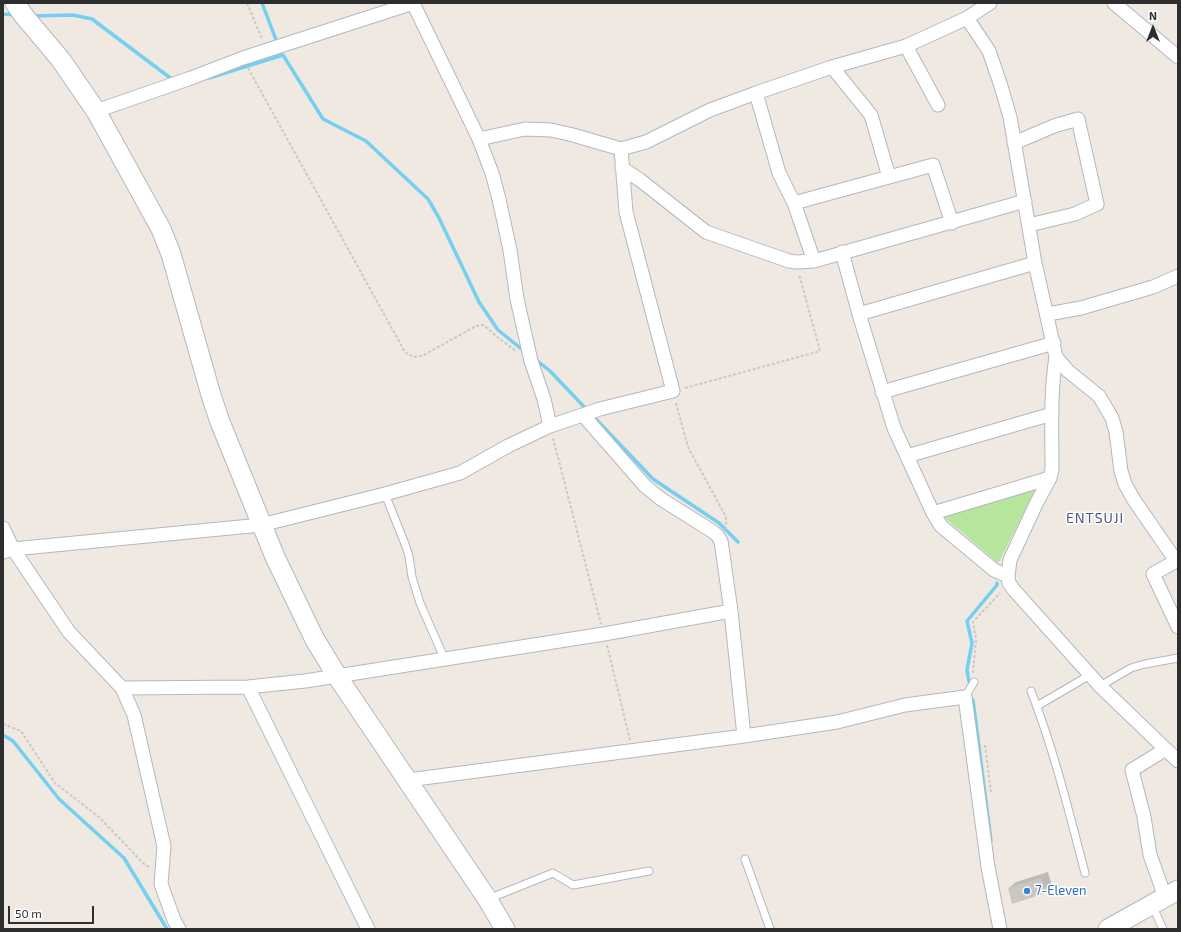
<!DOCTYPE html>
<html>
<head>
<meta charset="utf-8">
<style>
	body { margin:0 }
	#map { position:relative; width:1181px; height:932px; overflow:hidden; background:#efe9e1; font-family:"Exo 2",sans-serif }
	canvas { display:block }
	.frame { position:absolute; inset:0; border:4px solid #2e2e2e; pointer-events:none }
	.north { position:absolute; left:1133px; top:8px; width:40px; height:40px; -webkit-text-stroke:3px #fff; paint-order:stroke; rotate:0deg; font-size:11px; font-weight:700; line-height:16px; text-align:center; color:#2e2e2e }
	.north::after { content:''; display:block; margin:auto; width:14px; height:18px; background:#2e2e2e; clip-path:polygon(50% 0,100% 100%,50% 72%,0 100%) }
	.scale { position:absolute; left:8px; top:906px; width:86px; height:18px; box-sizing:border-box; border:2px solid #2e2e2e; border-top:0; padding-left:5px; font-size:12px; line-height:14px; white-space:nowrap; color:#2e2e2e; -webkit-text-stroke:3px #fff; paint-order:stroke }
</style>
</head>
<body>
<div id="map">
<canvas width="1181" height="932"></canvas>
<div class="frame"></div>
<div class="north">N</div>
<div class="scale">50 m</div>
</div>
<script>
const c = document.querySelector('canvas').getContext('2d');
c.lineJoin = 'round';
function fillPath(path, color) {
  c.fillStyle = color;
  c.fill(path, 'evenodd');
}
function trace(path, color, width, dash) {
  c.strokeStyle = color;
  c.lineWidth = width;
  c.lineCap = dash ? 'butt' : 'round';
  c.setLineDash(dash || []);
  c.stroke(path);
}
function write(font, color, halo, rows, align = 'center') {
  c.font = font + ' "Exo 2",sans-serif';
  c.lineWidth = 3;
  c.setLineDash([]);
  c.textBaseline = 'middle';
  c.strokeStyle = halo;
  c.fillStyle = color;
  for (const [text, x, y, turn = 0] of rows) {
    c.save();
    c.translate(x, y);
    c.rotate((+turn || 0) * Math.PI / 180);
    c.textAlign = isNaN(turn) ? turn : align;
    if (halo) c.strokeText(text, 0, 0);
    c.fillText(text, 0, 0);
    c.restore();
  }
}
const green = new Path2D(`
	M 1036,489 L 999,562 L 997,562 L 946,519 L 943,512 Z`);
const shadow = new Path2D(`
	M 1048,872 L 1052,886 L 1045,893 L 1009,888 L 1016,882 Z`);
const stream = new Path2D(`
	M 262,3 L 278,45
	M 3,14 L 16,15
	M 32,16 L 73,15 L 92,19 L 173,80
	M 209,78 L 283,55 L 323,119 L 366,141 L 428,199 L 439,218 L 479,302 L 498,330 L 524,351
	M 535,359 L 550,371 L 588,411
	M 592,415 L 653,479 L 719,523 L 738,542
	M 969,682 L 967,670 L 972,643 L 967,621 L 997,585 L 997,583
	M 973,700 L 991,841
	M 3,735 L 13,741 L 59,799 L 124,858 L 167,929`);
const building = new Path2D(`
	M 1041,878 L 1046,893 L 1012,904 L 1008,888 Z`);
const path = new Path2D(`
	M 247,3 L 262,39
	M 248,68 L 405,352 L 413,357 L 422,356 L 476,326 L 484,325 L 496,336 L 517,352
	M 685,388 L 820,351 L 799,274
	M 676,403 L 688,447 L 726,517 L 726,529
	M 553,438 L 601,624
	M 607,645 L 630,740
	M 973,673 L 976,639 L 973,622 L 1000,593
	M 3,724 L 21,731 L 55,783 L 99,817 L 145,865 L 151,868
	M 985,745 L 991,792`);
const lane = new Path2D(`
	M 385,494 L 405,544 L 409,556 L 412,577 L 420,603 L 445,660
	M 1100,686 L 1131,668 L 1145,664 L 1178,658
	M 1031,691 C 1054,750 1069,812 1085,873
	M 965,697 L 974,682
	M 1037,706 L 1090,675
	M 745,859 L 770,929
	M 488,899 L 553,873 L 573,885 L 649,871
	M 1152,905 L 1163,929`);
const street = new Path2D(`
	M 1114,3 L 1178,57
	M 967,18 L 989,51 L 1000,83 L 1010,117 L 1035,263 L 1056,357 C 1050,394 1052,432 1052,469 L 1050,478 L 1036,504 L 1010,560 L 1008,576
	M 906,46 L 938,105
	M 832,67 L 871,115 L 889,177
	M 756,93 L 779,173 L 794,203 L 814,261 L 1025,201
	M 96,111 L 191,78 L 243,58 L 413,3 L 479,139 L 492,173 L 499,199 L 510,250 L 517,299 L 531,361 L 544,399 L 550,426
	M 479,139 L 525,129 L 551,130 L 573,135 L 621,149 L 646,142 L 710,110 L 756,93 L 832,67 L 906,46 L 967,18 L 990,3
	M 1014,143 L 1054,126 L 1078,119 L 1097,204 L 1075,214 L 1029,225
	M 622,168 L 640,180 L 706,232 L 789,261 L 796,262 L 814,261
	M 794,203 L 933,165 L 952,223
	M 842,252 L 859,314 L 894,428 L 933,513 L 941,526 L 994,570 L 1008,576 L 1009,583 L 1014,590 L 1100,686 L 1178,761
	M 859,314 L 1035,263
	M 1048,314 L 1081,308 L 1153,287 L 1178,276
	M 1056,357 L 1068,371 L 1099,396 L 1112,418 L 1116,432 L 1121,471 L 1125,484 L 1134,500 L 1176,561 L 1153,574 L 1178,627
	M 882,392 L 1054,343
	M 583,415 L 645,486 L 661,499 L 712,531 L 717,535 L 721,541 L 731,611 L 744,736
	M 907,456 L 1052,414
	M 933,513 L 1050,478
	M 3,528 L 13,549 L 69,632 L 122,688 L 134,715 L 164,846 L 161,884 L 174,920 L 179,929
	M 3,552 L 13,549 L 261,525 L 385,494 L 460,473 L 508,446 L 550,426 L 600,409 L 673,391 L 626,212 L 621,149
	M 248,687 L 368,929
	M 122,688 L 248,687 L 305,681 L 604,634 L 731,611
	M 408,780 L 744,736 L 837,722 L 905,705 L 965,697 L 988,867 L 1000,929
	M 1165,897 L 1150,855 L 1144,817 L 1132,770 L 1166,749`);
const secondary = new Path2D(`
	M 15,3 L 24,16 L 61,60 L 96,111 L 161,229 L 171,254 L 211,395 L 220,422 L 275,557 L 314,638 L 337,676 L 488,900 L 505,929
	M 1108,929 L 1178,890`);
const markers = [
	[1027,891,4,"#3f7fe0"]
];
const shopNames = [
	["7-Eleven",1035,891]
];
const neighbourhoodNames = [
	["ENTSUJI",1095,518]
];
fillPath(green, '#b6e59e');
fillPath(shadow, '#0003');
trace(stream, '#75cff0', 3.5);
fillPath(building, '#cbc7bf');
trace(lane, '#b4b7c1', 9);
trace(street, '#b4b7c1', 15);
trace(secondary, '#b4b7c1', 21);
trace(path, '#c9c9c9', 2, [3, 2]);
trace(lane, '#fff', 7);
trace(street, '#fff', 13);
trace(secondary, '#fff', 19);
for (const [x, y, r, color] of markers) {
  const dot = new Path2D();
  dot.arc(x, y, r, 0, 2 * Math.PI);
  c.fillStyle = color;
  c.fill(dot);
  trace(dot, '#fff', 1.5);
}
write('13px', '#366cbe', '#fff', shopNames, 'left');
c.letterSpacing = '1px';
write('14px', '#4d5680', '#fff', neighbourhoodNames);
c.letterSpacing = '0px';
</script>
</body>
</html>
